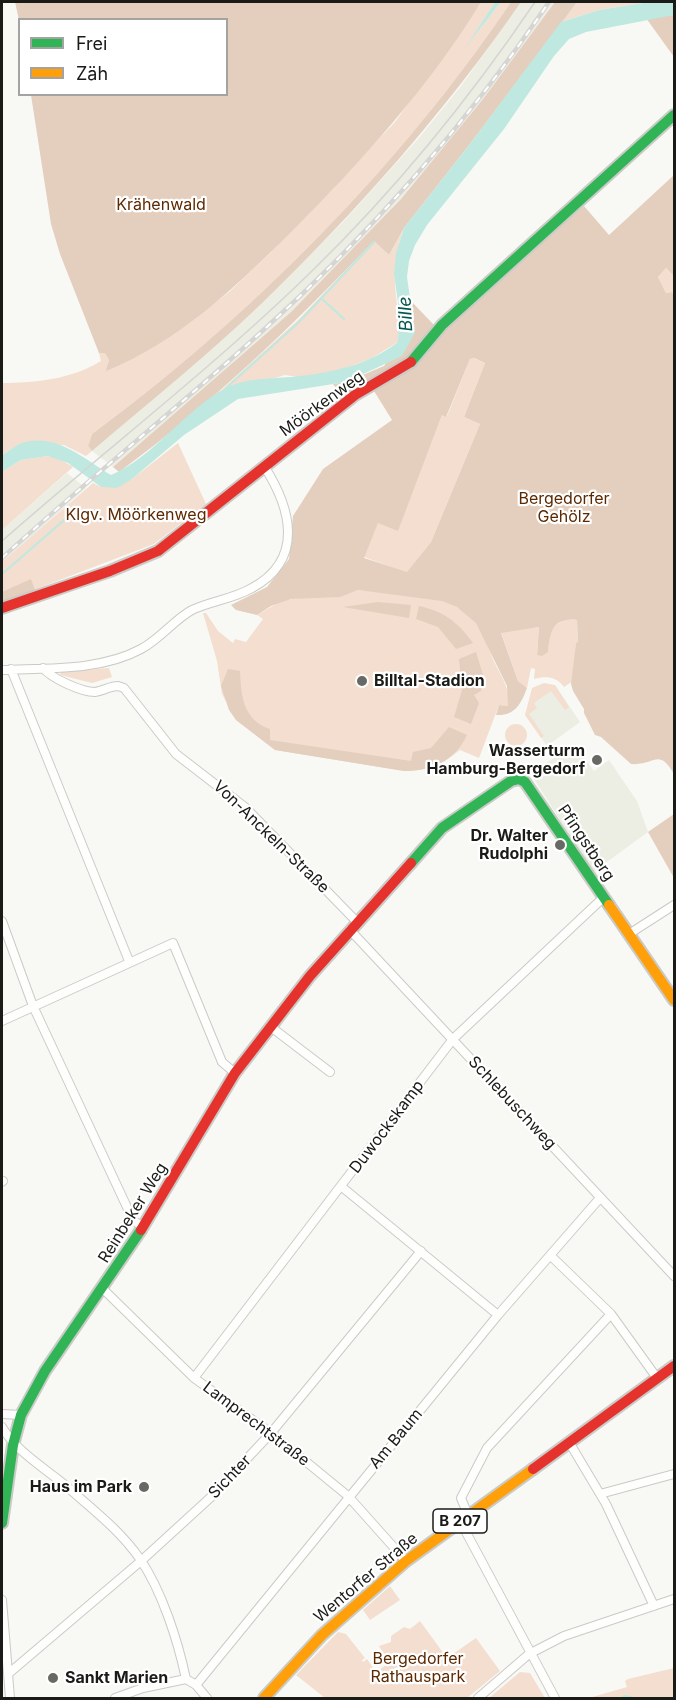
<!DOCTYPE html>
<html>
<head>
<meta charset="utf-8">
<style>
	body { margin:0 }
	#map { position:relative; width:676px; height:1700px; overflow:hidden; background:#f8f9f4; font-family:Inter,sans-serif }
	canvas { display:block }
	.frame { position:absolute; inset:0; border:3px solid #1a1b17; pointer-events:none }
	.legend { position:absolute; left:18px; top:18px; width:210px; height:78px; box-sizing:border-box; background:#fff; border:2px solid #a3a4a2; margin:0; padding:8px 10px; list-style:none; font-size:18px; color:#1a1b17 }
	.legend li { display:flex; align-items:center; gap:12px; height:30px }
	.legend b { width:30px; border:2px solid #a3a4a2 }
</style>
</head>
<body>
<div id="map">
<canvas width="676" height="1700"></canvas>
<div class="frame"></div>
<ul class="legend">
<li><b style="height:8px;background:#30b455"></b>Frei</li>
<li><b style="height:8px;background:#ff9f0a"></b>Zäh</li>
</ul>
</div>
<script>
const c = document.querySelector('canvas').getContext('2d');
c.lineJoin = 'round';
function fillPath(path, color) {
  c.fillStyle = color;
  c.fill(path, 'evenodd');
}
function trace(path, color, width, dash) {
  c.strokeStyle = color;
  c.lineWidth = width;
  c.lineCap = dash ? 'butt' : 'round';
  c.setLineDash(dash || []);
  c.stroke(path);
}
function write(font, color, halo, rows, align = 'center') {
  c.font = font + ' Inter,sans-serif';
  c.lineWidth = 4.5;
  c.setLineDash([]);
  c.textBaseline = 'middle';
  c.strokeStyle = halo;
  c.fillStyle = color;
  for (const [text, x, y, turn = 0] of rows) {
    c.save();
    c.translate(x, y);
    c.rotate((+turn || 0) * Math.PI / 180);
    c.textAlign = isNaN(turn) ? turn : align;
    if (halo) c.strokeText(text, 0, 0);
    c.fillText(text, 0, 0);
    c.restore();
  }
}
const built = new Path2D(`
	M 521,2 L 555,2 L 483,99 L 401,199 L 291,312 L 113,467 L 92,451 L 259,305 L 342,223 L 418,139 L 461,86 Z
	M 67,473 L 86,488 L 2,563 L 2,530 Z
	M 555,685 L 580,722 L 547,746 L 525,715 L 532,702 Z
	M 577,748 L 594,771 L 609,760 L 637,801 L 648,832 L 593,872 L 531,774 L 556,756 Z`);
const green = new Path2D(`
	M 481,2 L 495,2 L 468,44 L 501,2 L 511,2 C 400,166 252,316 92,434 L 88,446 L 92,451 L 86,456 L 64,445 L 19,444 L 2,455 L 2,383 C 36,383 72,379 101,361 L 99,353 L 105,352 L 109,360 L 107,370 L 188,324 L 229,292 L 268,255 L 395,122 Z
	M 577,2 L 649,2 L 599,10 L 561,22 Z
	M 404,228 C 397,247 394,264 395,284 C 396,304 401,321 398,342 L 372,358 L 338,371 L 298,377 L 285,375 L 216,395 L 298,320 L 374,241 L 389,255 Z
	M 666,268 L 674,276 L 674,295 L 672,292 L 666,293 L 658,277 Z
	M 473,358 L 485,363 L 464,417 L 480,424 L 431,542 L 407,573 L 364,557 L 378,522 L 398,530 L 442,415 L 447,416 L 470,359 Z
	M 178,443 L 206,504 L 154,544 L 2,602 L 2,562 L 93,483 L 101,487 L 132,479 Z
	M 48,456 L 58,458 L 73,467 L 2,530 L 2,472 L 21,460 Z
	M 358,590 C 394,594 451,591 476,622 C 484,632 488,647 493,659 C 500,676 511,687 508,706 L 499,705 L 479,758 L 460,750 C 442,764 428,771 404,771 L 275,750 L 236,720 L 222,694 L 217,661 L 203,613 L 206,613 L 218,631 L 233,643 L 235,639 L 246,642 L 263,619 L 257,615 C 268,609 279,601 292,599 C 316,596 334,599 358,590 Z
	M 565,619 L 577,620 L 578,643 L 576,643 L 573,681 L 564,687 C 556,676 546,676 534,679 L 535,669 L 531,668 L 527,688 L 518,681 L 501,632 L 539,627 L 537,654 L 548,652 C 549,635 550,627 565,619 Z
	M 109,668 L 112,677 L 92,683 L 60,675 L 61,672 Z
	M 544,683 L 555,685 L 569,707 L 565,710 L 551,691 L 534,703 L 537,708 L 529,714 L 544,736 L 541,738 L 525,715 L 532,688 Z
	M505 735a11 11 0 1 1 22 0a11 11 0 1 1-22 0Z
	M 390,1586 L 400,1600 L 370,1620 L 363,1610 Z
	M 420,1621 L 447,1658 L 476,1638 L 500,1671 L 467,1698 L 325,1698 L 296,1675 L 338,1632 L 346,1634 L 365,1658 L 362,1660 L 363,1662 L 367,1659 L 376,1672 L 389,1663 L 379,1646 L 391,1642 L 391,1636 L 404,1627 L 410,1629 Z
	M 674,1668 L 674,1698 L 589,1698 L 627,1687 L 625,1681 L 628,1679 Z
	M 520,1672 L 530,1673 L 545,1698 L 489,1698 Z`);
const forest = new Path2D(`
	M 15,2 L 481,2 C 429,87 361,162 290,233 C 236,287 178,342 106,371 L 109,360 L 105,353 L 99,353 L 60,254 L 51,224 L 31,95 L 226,94 L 226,20 L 19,20 Z
	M 511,2 L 521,2 C 445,112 357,211 261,304 C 207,356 149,402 92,451 L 88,446 L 92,434 C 252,316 400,166 511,2 Z
	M 555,2 L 577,2 L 470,144 L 404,228 L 389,255 L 374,241 C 294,324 212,404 119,472 L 113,467 L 291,312 L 401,199 L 483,99 Z
	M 674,15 L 674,57 L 646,18 Z
	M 674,175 L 674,276 L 666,268 L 658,277 L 666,293 L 672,292 L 674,295 L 674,774 C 658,747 655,766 631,764 L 601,737 L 595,735 L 584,713 L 584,709 L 573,691 L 571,684 L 576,643 L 578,642 L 577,620 C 553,617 550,632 548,652 L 542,656 L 537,655 L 539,627 L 501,633 L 518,681 L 527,688 C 521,704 515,716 496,715 L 499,705 L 508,706 L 507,686 L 476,623 L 457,607 L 442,601 L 358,590 L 340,597 L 291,599 L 271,606 L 257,615 L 236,610 L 231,605 L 267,587 L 289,559 L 293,516 L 323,469 L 392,420 L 374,391 L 420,361 L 444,329 L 478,296 L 584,206 L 609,235 ZM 474,358 L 485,363 L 464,417 L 480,424 L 431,542 L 407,572 L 364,558 L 378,523 L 398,531 L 442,415 L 446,417 L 470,359 Z
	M 411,301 L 434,325 L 409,358 L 343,397 L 333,384 L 346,382 L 384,366 L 414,320 Z
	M 31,579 L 35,590 L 2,602 L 2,592 Z
	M 378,602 L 411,605 L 409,618 L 343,607 Z
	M 419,606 C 443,611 458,622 473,643 L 456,649 L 438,627 L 416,619 Z
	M 476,652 L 483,675 L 481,691 L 474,695 L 479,703 L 471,724 L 454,717 L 462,690 L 459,659 Z
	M 228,669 L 240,671 C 241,696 243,720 270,729 L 270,740 L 411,761 L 413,752 L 431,748 L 449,727 L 467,735 C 455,761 432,771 404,771 L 275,750 L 236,720 L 229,710 L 221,686 Z
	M 674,814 L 674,878 L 648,832 Z`);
const water = new Path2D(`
	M 495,2 L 501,2 L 465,48 Z
	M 649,2 L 674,2 L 674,15 L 586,32 L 569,39 L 554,56 L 504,129 L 427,225 L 415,245 L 409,261 L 407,277 L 415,333 L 402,356 L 346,382 L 238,399 L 184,435 L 132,479 L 117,488 L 101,487 L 68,463 L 48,456 L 21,460 L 2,472 L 2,455 C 8,452 15,445 22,443 C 56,432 84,459 111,475 C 153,458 188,406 228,387 C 250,377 277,379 300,376 C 335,372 370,364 398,342 L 399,310 L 394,274 L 396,253 L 404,228 L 470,144 L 561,22 L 599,10 Z`);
const stream = new Path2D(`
	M 321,298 L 344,319
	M 227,390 L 226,388 L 299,322 L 374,242
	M 2,574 L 70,515
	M 621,1698 L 626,1696 L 633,1698`);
const street = new Path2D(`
	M 43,668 C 51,678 81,692 95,692 C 103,691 110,686 118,686 L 124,688 L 176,754 L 246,808 L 357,922
	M 11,669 L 129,961
	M 2,670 C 46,668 101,671 141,649 C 160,639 175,619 192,610 C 211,601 233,599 252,588 C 305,559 291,508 264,466
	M 2,921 L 33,1006 L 133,1220 L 143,1227
	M 350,930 L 674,1276
	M 629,934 L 674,905
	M 2,1021 L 173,943 L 222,1062 L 235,1073
	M 271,1027 L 330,1072
	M 2,1182 L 3,1181
	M 342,1187 L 498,1315
	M 551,1256 L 611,1314 L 657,1378
	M 103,1289 L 194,1378 L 271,1433 L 348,1496 L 406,1561
	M 194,1378 L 453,1039 L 604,897
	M 2,1414 L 21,1415
	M 2,1427 C 16,1451 43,1467 65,1485 C 91,1508 120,1530 140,1559 C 162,1591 178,1641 186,1679 L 196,1685 L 207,1698
	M 569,1442 L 606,1504 L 654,1606
	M 600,1494 L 674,1474
	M 468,1515 L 461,1498 L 487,1448 L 611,1314
	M 460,1521 L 555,1698
	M 2,1600 L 10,1698
	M 8,1674 L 141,1561 L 211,1497 L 271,1433 L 421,1251
	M 196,1685 L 498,1315 L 600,1198
	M 115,1698 L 143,1688 L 186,1679
	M 478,1698 L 529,1654 L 564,1636 L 674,1599`);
const fast = new Path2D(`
	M 411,362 L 442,325 L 674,115
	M 411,863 L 442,828 L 511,781 L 519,779 L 525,782 L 609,905
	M 2,1523 L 13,1445 L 21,1415 L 45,1371 L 141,1230`);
const slow = new Path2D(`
	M 609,905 L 674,1000
	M 264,1698 L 322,1635 L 406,1561 L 533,1469`);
const jam = new Path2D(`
	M 2,608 L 110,571 L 158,551 L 355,395 L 411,362
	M 141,1230 L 235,1073 L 310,976 L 411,863
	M 533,1469 L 674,1366`);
const tram = new Path2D(`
	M 2,541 C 105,450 215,366 313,270 C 396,189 470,98 535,2`);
const rail = new Path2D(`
	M 2,558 C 85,482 174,411 258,335 C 367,237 467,124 549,2`);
const markers = [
	[362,681,6,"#686964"],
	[597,760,6,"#686964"],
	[560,845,6,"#686964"],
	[144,1487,6,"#686964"],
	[53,1678,6,"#686964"]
];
const shields = [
	[460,1521,54]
];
const shieldNames = [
	["B 207",460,1521]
];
const parkNames = [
	["Krähenwald",161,205],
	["Bergedorfer",564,499],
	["Gehölz",564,517],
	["Klgv. Möörkenweg",136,515],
	["Bergedorfer",418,1659],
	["Rathauspark",418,1677]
];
const streetNames = [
	["Möörkenweg",322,404,-36],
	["Von-Anckeln-Straße",271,837,44],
	["Pfingstberg",586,843,56],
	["Schlebuschweg",512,1103,47],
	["Duwockskamp",387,1127,-53],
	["Reinbeker Weg",133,1213,-58],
	["Lamprechtstraße",256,1424,37],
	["Am Baum",396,1439,-50],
	["Sichter",230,1477,-46],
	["Wentorfer Straße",366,1578,-40]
];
const poiNames = [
	["Billtal-Stadion",374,681,"left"],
	["Wasserturm",585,751],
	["Hamburg-Bergedorf",585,769],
	["Dr. Walter",548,836],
	["Rudolphi",548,854],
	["Haus im Park",132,1487],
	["Sankt Marien",65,1678,"left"]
];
const waterNames = [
	["Bille",406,314,-93]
];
fillPath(built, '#eceee3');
fillPath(green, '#f4decf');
fillPath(forest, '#e4cebe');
fillPath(water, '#bfe8e0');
trace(stream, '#bfe8e0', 2);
trace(street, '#cacbc7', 10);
trace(fast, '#cacbc7', 14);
trace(slow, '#cacbc7', 14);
trace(jam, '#cacbc7', 14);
trace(street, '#fefefd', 8);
trace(fast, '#30b455', 10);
trace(slow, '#ff9f0a', 10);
trace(jam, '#e5322d', 10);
trace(tram, '#d5d6d4', 1.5);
trace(rail, '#d5d6d4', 4.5);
trace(rail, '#fff', 2, [7]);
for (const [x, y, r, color] of markers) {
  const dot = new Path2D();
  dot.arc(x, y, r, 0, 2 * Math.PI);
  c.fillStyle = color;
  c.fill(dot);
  trace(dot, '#fff', 2);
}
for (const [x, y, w] of shields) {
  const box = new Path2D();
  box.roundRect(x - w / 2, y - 12, w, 24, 4.5);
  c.fillStyle = '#fff';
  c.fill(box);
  trace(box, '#1a1b17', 1.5);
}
write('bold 15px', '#1a1b17', null, shieldNames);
write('16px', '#5c2900', '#fff', parkNames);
write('16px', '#1a1b17', '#fff', streetNames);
write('bold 16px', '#1a1b17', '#fff', poiNames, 'right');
write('italic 18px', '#04574f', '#fff', waterNames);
</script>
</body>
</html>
